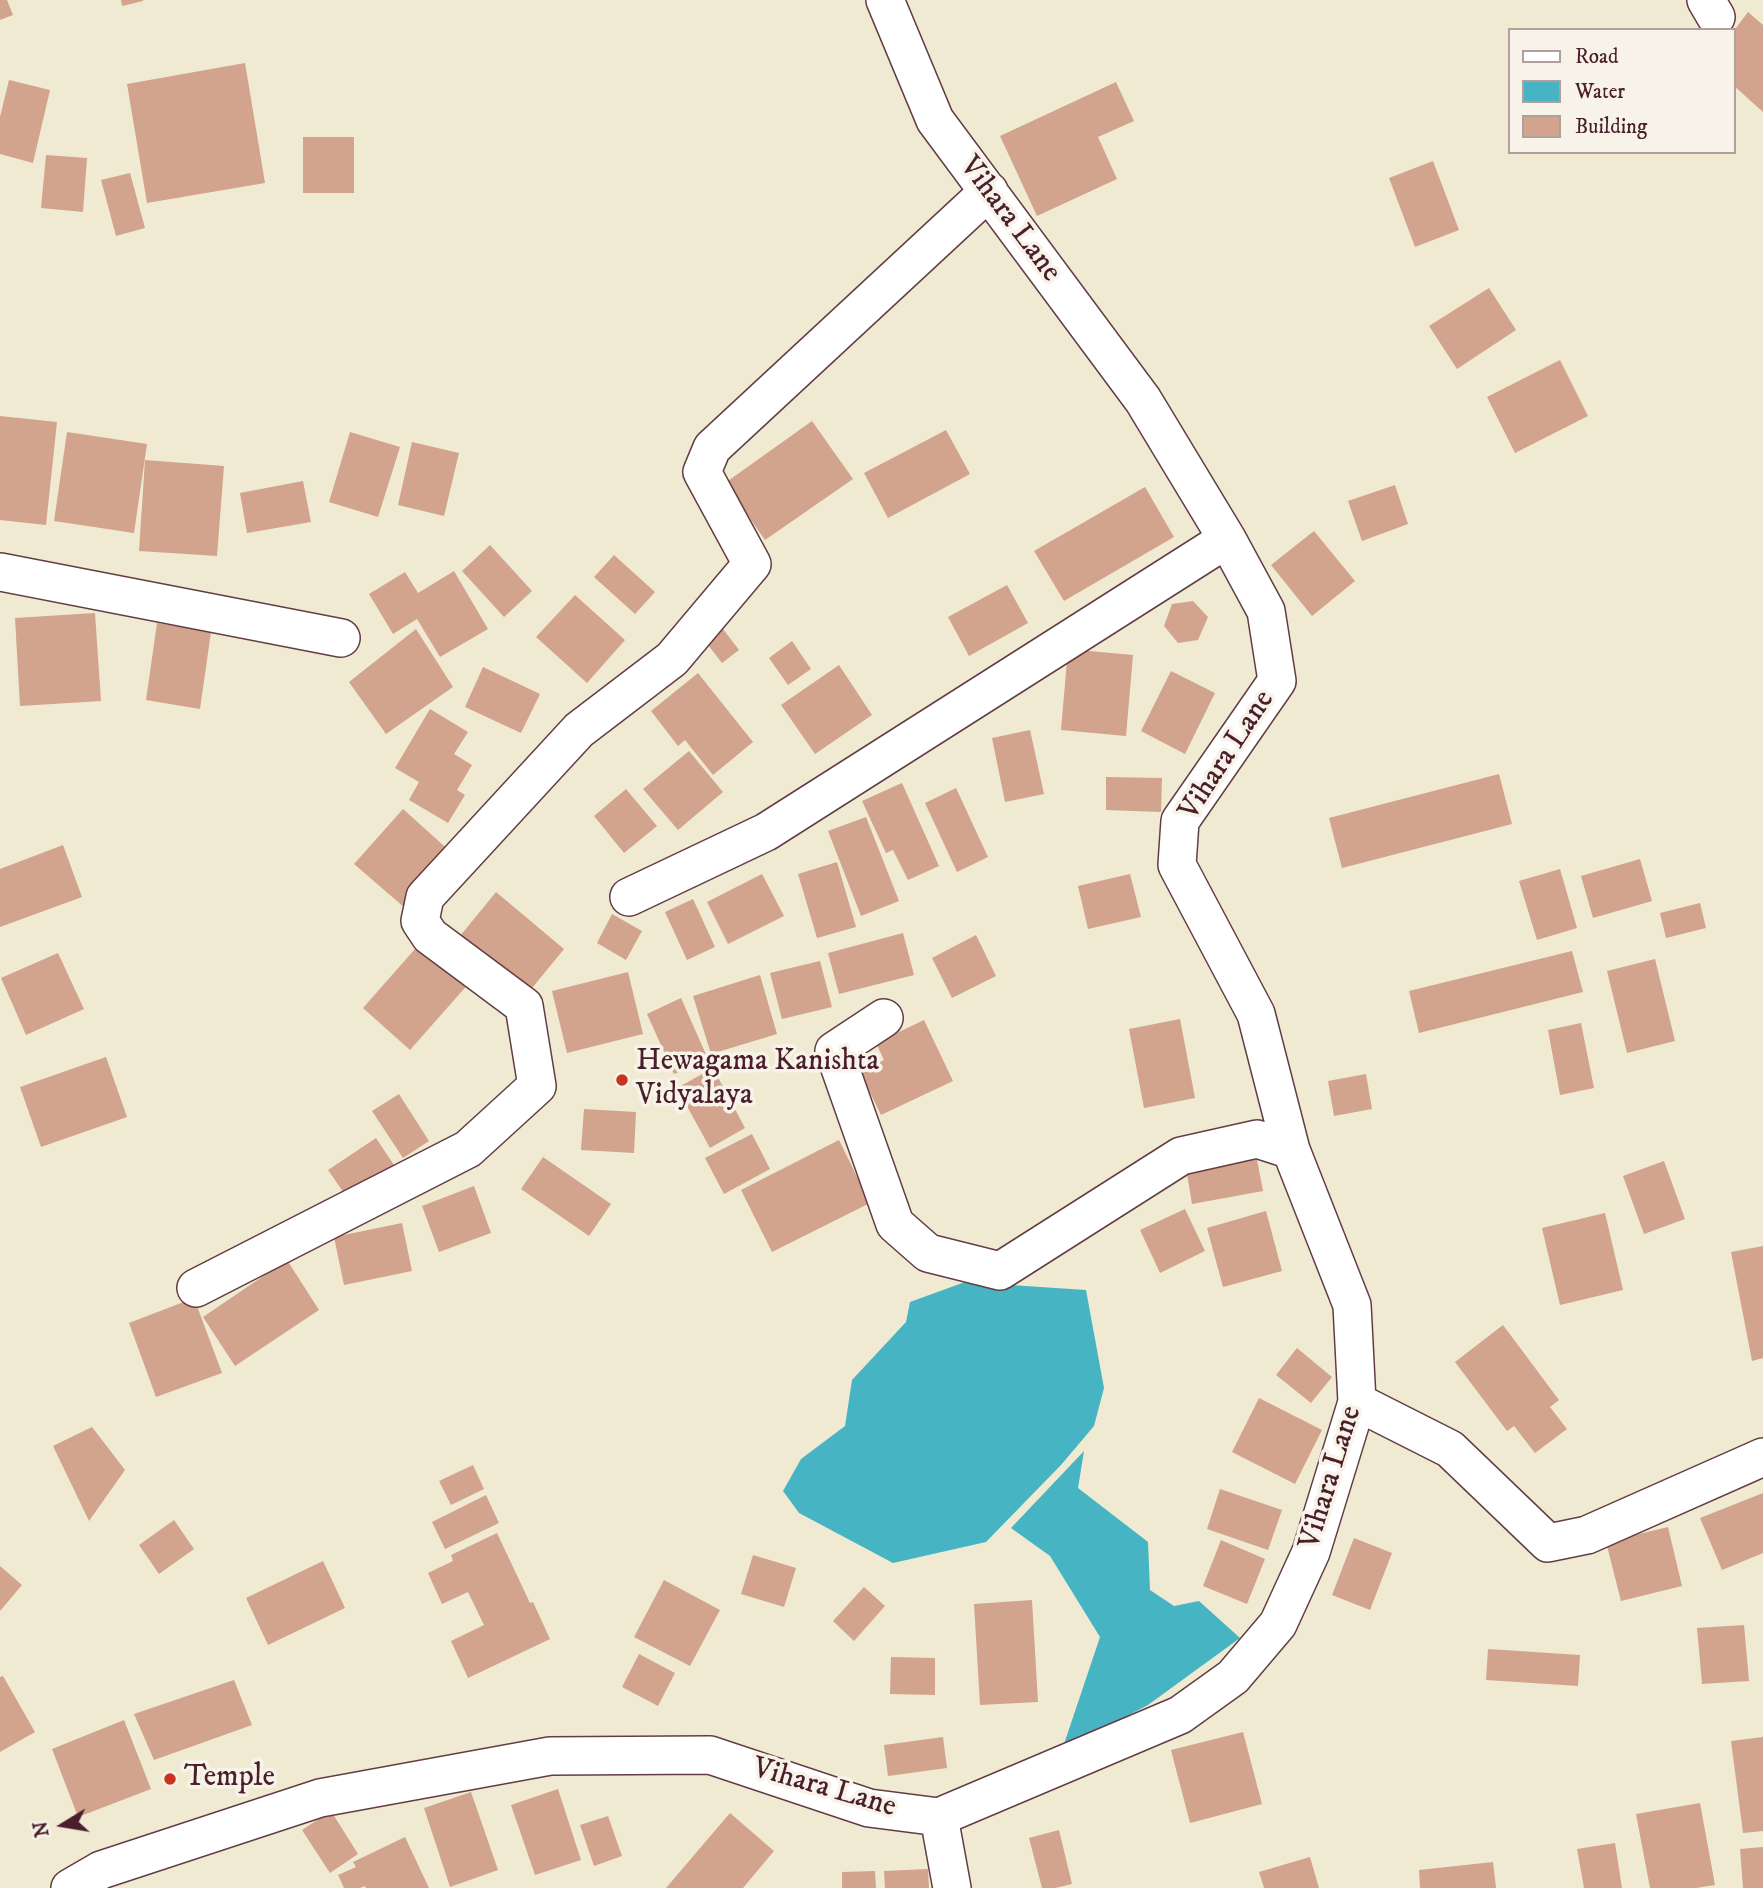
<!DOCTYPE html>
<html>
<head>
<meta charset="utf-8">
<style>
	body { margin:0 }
	#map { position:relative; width:1763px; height:1888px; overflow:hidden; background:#f0ead3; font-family:"IM FELL DW Pica",serif }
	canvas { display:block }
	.legend { position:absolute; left:1508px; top:28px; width:228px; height:126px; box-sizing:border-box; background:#f7f3e8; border:2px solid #b29e9c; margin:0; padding:9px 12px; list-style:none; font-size:21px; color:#4a1f2b }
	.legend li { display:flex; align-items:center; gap:14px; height:35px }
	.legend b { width:35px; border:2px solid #b29e9c }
	.north { position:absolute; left:28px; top:1790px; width:70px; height:70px; -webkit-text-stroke:5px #f7f3e8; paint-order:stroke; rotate:259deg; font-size:19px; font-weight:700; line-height:28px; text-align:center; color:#4a1f2b }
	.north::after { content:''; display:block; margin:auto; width:24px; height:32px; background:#4a1f2b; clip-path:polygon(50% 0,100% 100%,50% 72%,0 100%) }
</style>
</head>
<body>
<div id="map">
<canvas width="1763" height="1888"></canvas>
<ul class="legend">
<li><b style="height:9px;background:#fff"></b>Road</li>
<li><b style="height:19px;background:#47b4c3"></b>Water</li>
<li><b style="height:19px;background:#d2a38d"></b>Building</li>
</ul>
<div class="north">N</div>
</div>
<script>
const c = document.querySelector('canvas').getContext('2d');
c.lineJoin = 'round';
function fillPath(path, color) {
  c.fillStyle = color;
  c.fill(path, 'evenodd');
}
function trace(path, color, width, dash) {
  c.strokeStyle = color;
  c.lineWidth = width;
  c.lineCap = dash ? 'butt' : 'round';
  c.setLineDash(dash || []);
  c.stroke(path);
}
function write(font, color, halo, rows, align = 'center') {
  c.font = font + ' "IM FELL DW Pica",serif';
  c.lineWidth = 7;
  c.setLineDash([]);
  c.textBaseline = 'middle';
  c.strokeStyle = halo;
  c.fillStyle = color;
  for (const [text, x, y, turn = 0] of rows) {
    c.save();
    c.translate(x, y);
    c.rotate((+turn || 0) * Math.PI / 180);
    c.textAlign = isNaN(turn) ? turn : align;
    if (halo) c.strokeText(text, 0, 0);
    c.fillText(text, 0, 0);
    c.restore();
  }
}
const water = new Path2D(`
	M 965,1282 L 1086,1290 L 1104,1388 L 1094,1426 L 1061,1465 L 986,1542 L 893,1563 L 799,1513 L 783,1491 L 801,1459 L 845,1426 L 852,1380 L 906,1322 L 910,1302 Z
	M 1084,1451 L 1078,1488 L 1148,1542 L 1150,1590 L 1174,1606 L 1199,1601 L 1240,1638 L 1148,1705 L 1062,1750 L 1100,1637 L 1050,1556 L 1011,1528 Z`);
const building = new Path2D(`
	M 0,0 L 7,0 L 13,15 L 0,20 Z
	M 121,0 L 143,0 L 143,1 L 122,6 Z
	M 1748,12 L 1763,25 L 1763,112 L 1733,85 L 1733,32 Z
	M 245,63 L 265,183 L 147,203 L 127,84 Z
	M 9,80 L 50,90 L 33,163 L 0,154 L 0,117 Z
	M 1116,82 L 1134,121 L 1098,137 L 1117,179 L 1037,216 L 1000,136 Z
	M 303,137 L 354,137 L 354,193 L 303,193 Z
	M 46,155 L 87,158 L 83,212 L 41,208 Z
	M 1433,161 L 1459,230 L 1415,247 L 1389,178 Z
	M 130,173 L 145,228 L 116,236 L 101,180 Z
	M 1489,288 L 1516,330 L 1457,369 L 1429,326 Z
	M 1560,360 L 1588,416 L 1515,453 L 1487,397 Z
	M 0,416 L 57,422 L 46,525 L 0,520 Z
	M 812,421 L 853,479 L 765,540 L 725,483 Z
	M 946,430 L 970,474 L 888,518 L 864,473 Z
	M 67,432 L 147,444 L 134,533 L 54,521 Z
	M 350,432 L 400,447 L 378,517 L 329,502 Z
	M 412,442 L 459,453 L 444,516 L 398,505 Z
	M 145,460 L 224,466 L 217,556 L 139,551 Z
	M 303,481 L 311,522 L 247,533 L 240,493 Z
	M 1395,485 L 1408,524 L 1362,541 L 1348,501 Z
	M 1145,487 L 1174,537 L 1064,601 L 1034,551 Z
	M 1314,531 L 1355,581 L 1312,616 L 1271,565 Z
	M 490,545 L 532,591 L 504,617 L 462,571 Z
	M 614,555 L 655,592 L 635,614 L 594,577 Z
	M 454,571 L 488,629 L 440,657 L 417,619 L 393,634 L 369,594 L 405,572 L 418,593 Z
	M 1007,585 L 1028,623 L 969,656 L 948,617 Z
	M 575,595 L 625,640 L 587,683 L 536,637 Z
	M 1193,601 L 1208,617 L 1198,640 L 1178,643 L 1164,626 L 1172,604 Z
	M 95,613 L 101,701 L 20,706 L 15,618 Z
	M 157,623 L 211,632 L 200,709 L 146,700 Z
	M 416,629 L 453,687 L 386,734 L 349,682 Z
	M 723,629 L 739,650 L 722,663 L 705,641 Z
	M 792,641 L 811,669 L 788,685 L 769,658 Z
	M 1068,649 L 1133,655 L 1126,736 L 1061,730 Z
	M 839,665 L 872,715 L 815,754 L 781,705 Z
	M 483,667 L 540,694 L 521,733 L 465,707 Z
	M 1171,671 L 1215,693 L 1185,754 L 1141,731 Z
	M 698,673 L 753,742 L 713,775 L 685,740 L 678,746 L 651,711 Z
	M 430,709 L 468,732 L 454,754 L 472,765 L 457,790 L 465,795 L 448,823 L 409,800 L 419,782 L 395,768 Z
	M 1030,730 L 1044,794 L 1005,802 L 992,738 Z
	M 689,751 L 723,792 L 678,830 L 643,789 Z
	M 1499,774 L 1512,824 L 1342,868 L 1329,818 Z
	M 1106,777 L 1162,778 L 1161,812 L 1106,810 Z
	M 902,783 L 939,866 L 908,880 L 893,850 L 886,853 L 862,801 Z
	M 956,788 L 988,857 L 957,872 L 925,803 Z
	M 626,789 L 657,826 L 624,853 L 594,816 Z
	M 403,809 L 453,854 L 405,908 L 354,864 Z
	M 866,817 L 899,901 L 861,916 L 828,831 Z
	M 63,845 L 82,897 L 0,927 L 0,869 Z
	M 1640,859 L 1652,901 L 1593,918 L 1581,876 Z
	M 837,862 L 856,927 L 817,938 L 798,874 Z
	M 1560,869 L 1577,928 L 1537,940 L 1519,881 Z
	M 762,874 L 784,916 L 728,944 L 707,902 Z
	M 1130,874 L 1141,917 L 1088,929 L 1078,886 Z
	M 496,892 L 564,949 L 528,993 L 460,936 Z
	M 693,899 L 715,947 L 687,960 L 665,912 Z
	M 1700,903 L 1706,928 L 1666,938 L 1660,913 Z
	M 612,914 L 642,931 L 626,960 L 597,943 Z
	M 903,933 L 914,975 L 839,994 L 828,953 Z
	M 976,935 L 996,976 L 952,998 L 932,958 Z
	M 422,941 L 470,982 L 410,1050 L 363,1008 Z
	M 1572,951 L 1583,992 L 1419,1033 L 1409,991 Z
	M 58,953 L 84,1009 L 26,1035 L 1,978 Z
	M 1655,959 L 1675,1041 L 1627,1053 L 1607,971 Z
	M 820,961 L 832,1007 L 782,1019 L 770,973 Z
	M 628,972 L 643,1034 L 567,1053 L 552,991 Z
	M 760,975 L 777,1034 L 711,1054 L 693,996 Z
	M 681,998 L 708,1059 L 674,1074 L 647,1014 Z
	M 1180,1019 L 1195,1098 L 1144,1108 L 1129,1029 Z
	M 924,1020 L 953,1081 L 881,1115 L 860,1072 L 884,1060 L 876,1043 Z
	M 1581,1023 L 1594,1088 L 1560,1095 L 1548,1030 Z
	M 106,1057 L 127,1117 L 41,1147 L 20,1087 Z
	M 713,1068 L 745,1128 L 710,1148 L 677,1088 Z
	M 1366,1074 L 1372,1109 L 1334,1116 L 1328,1081 Z
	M 399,1094 L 429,1141 L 403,1158 L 372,1111 Z
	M 584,1109 L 636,1112 L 634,1153 L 581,1150 Z
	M 752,1134 L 770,1169 L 724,1194 L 705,1158 Z
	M 376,1138 L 400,1174 L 353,1206 L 328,1170 Z
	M 839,1140 L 870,1203 L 772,1252 L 741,1190 Z
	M 1255,1149 L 1263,1191 L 1192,1204 L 1185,1162 Z
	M 543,1157 L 611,1204 L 589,1236 L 521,1189 Z
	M 1664,1161 L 1685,1219 L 1644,1234 L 1623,1176 Z
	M 474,1186 L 491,1233 L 439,1252 L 422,1206 Z
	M 1185,1209 L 1205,1251 L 1160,1273 L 1140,1230 Z
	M 1266,1211 L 1282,1271 L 1223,1287 L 1207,1228 Z
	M 1605,1213 L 1623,1290 L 1560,1305 L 1542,1228 Z
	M 402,1223 L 412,1271 L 344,1285 L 334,1237 Z
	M 1763,1246 L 1763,1358 L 1752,1361 L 1731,1252 Z
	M 287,1260 L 319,1310 L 235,1366 L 203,1317 Z
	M 194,1298 L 222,1373 L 156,1397 L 129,1323 Z
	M 1503,1325 L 1559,1400 L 1550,1407 L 1567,1429 L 1535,1453 L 1514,1426 L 1507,1431 L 1455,1362 Z
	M 1297,1348 L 1332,1377 L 1311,1403 L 1276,1375 Z
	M 1259,1398 L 1322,1430 L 1295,1484 L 1232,1452 Z
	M 92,1427 L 125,1470 L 89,1521 L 53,1446 Z
	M 473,1465 L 484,1489 L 451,1505 L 439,1481 Z
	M 1220,1489 L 1282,1510 L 1268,1550 L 1207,1529 Z
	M 1763,1493 L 1763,1553 L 1722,1570 L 1700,1518 Z
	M 486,1495 L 499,1523 L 445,1549 L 432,1522 Z
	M 174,1520 L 194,1549 L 159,1574 L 139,1545 Z
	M 1668,1527 L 1682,1586 L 1621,1601 L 1606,1542 Z
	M 497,1533 L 530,1603 L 533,1602 L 550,1639 L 468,1678 L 451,1641 L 484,1625 L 468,1592 L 442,1604 L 428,1573 L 453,1561 L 451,1555 Z
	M 1354,1538 L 1392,1553 L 1370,1610 L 1332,1595 Z
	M 1221,1540 L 1265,1559 L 1247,1604 L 1203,1586 Z
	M 753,1555 L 796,1568 L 784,1607 L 741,1594 Z
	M 323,1561 L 345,1608 L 268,1645 L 246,1598 Z
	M 0,1566 L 22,1585 L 0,1611 Z
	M 664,1580 L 720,1610 L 690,1666 L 634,1637 Z
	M 864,1587 L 885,1606 L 854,1641 L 833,1621 Z
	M 1032,1600 L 1038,1702 L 980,1705 L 974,1604 Z
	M 1744,1625 L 1749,1681 L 1702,1684 L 1697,1628 Z
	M 1488,1649 L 1580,1655 L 1578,1686 L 1486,1680 Z
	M 639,1654 L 675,1673 L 658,1706 L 622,1687 Z
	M 891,1657 L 935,1658 L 935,1695 L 890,1694 Z
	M 3,1676 L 35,1732 L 0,1752 L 0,1677 Z
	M 234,1680 L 252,1725 L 154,1760 L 134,1714 Z
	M 124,1720 L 151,1789 L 78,1817 L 52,1749 Z
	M 1243,1732 L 1262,1804 L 1190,1823 L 1171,1750 Z
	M 943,1737 L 947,1768 L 888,1776 L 884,1745 Z
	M 1763,1737 L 1763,1831 L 1743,1833 L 1731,1741 Z
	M 558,1789 L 581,1860 L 535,1875 L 511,1805 Z
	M 471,1792 L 498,1870 L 450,1887 L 424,1808 Z
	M 1700,1803 L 1715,1885 L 1696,1888 L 1650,1888 L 1636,1814 Z
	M 331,1811 L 358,1854 L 330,1873 L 302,1830 Z
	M 730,1813 L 774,1851 L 743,1888 L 666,1888 Z
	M 608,1816 L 622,1856 L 594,1866 L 580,1825 Z
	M 1059,1830 L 1072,1884 L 1055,1888 L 1042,1888 L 1029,1838 Z
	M 405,1837 L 429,1888 L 366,1888 L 365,1886 L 360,1888 L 344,1888 L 338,1875 L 356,1867 L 353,1862 Z
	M 1615,1843 L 1622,1888 L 1584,1888 L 1577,1849 Z
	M 1763,1847 L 1763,1888 L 1743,1888 L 1740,1849 Z
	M 1310,1857 L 1319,1888 L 1264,1888 L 1259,1872 Z
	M 1493,1862 L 1496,1888 L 1420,1888 L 1419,1870 Z
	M 928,1869 L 929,1888 L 885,1888 L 884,1871 Z
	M 875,1871 L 876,1888 L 842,1888 L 842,1872 Z`);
const minor = new Path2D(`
	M 1706,0 L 1716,17
	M 0,572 L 341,638
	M 629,897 L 766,832 L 1227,539
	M 884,1018 L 834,1051 L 895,1224 L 928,1253 L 1000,1271 L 1181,1156 L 1257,1139 L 1291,1150
	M 196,1288 L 468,1149 L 537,1086 L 524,1006 L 430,936 L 420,921 L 425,897 L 579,730 L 672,659 L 752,564 L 702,472 L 712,448 L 989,191
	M 1357,1402 L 1450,1449 L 1548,1543 L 1587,1535 L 1763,1457
	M 939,1817 L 952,1888
	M 70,1888 L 101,1870 L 320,1798 L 550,1756 L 710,1755 L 869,1808 L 939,1817 L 1180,1715 L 1233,1677 L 1278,1624 L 1311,1552 L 1357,1402 L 1352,1305 L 1291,1150 L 1256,1014 L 1177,865 L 1180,821 L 1277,681 L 1266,611 L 1227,539 L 1143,400 L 935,120 L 885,0`);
const markers = [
	[622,1080,7,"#c8321e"],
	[170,1779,7,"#c8321e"]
];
const streetNames = [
	["Vihara Lane",1009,220,53],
	["Vihara Lane",1228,756,-57],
	["Vihara Lane",1332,1478,-73],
	["Vihara Lane",824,1789,16]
];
const poiNames = [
	["Hewagama Kanishta",636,1063],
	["Vidyalaya",636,1097],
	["Temple",184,1779]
];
fillPath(water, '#47b4c3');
fillPath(building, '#d2a38d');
trace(minor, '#633d44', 40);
trace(minor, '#fff', 37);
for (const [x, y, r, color] of markers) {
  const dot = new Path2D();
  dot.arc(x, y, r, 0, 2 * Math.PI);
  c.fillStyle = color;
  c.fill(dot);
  trace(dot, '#f7f3e8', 2.5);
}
write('30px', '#4a1f2b', '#f7f3e8', streetNames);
write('30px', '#4a1f2b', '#f7f3e8', poiNames, 'left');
</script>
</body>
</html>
